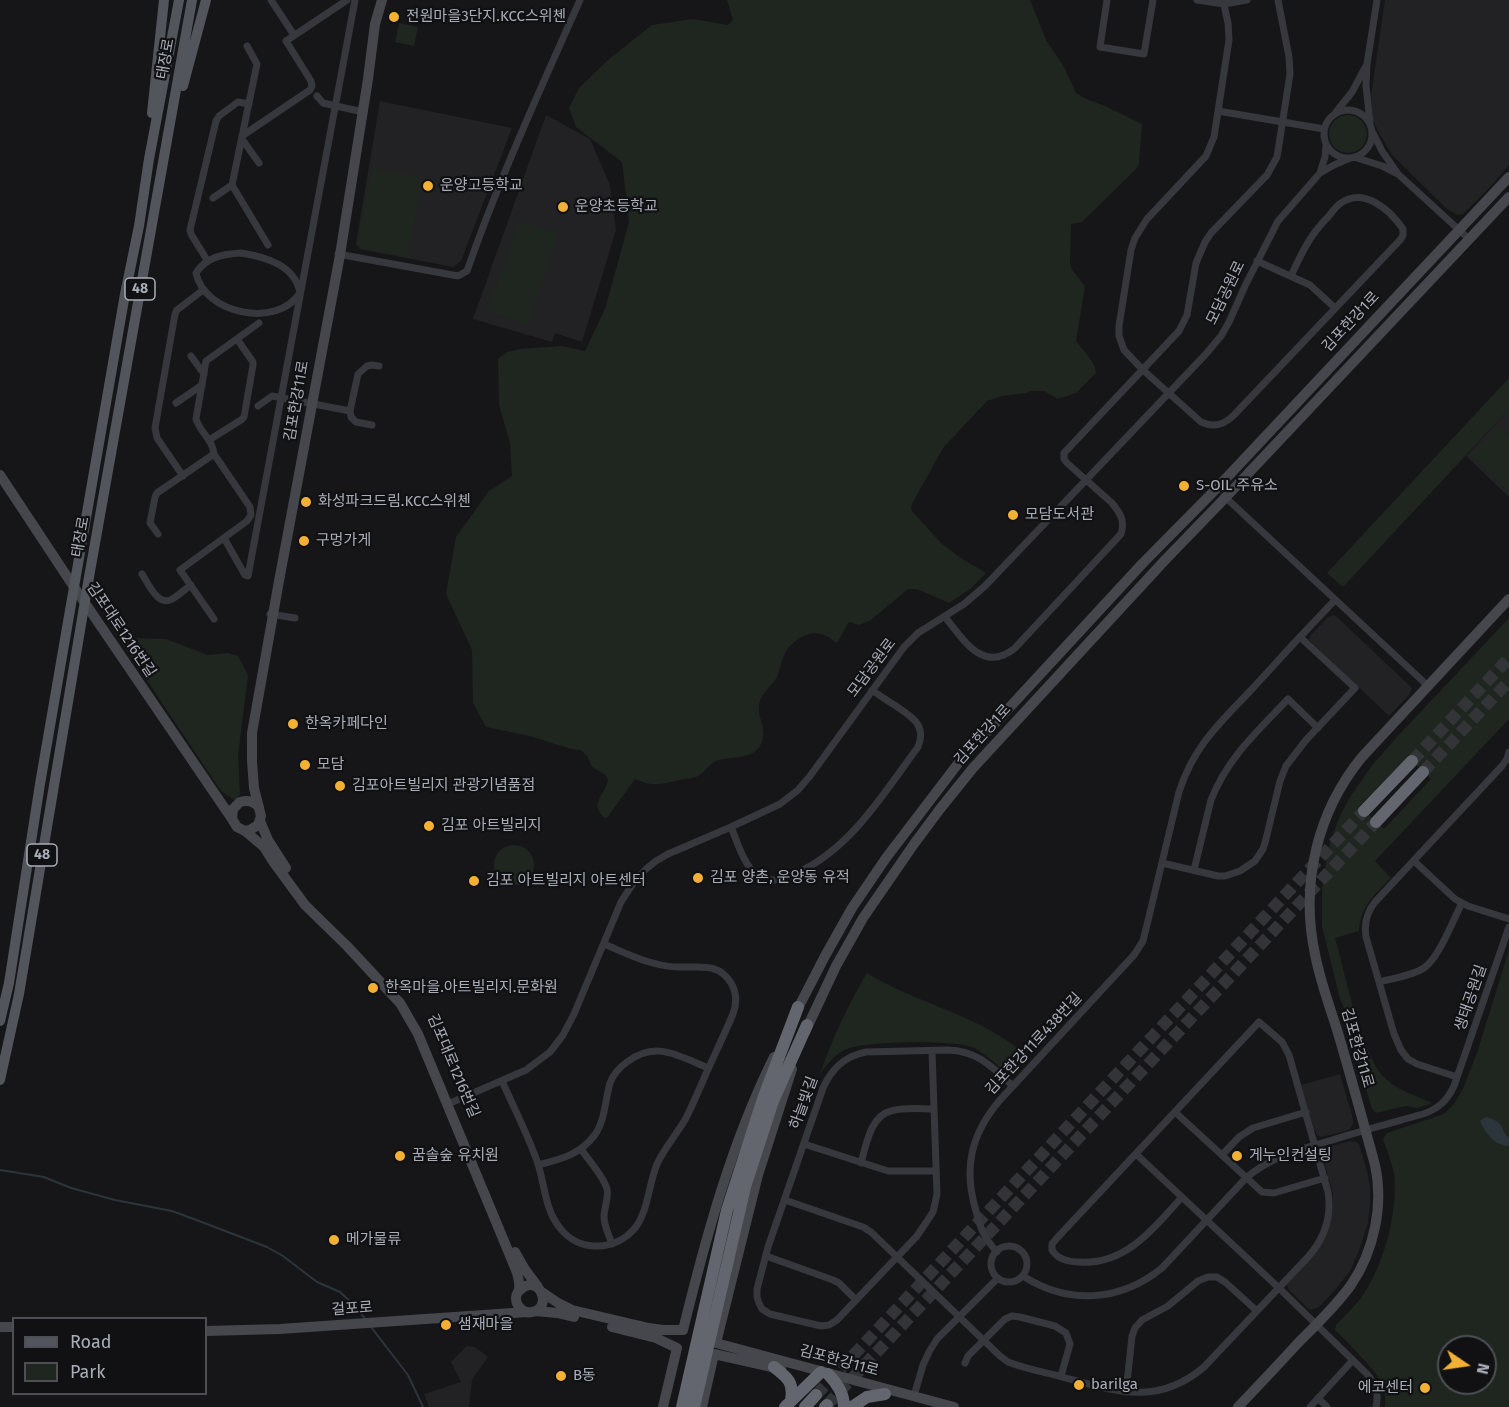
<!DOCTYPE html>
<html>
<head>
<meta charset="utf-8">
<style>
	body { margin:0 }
	#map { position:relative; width:1509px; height:1407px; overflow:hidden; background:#161618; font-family:"Fira Sans",sans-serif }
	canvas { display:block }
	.legend { position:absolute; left:12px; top:1317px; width:195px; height:78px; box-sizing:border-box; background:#111113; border:2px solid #4d4f55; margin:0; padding:8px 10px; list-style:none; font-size:18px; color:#a8adb8 }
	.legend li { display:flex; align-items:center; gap:12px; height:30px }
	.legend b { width:30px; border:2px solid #4d4f55 }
	.north { position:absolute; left:1437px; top:1335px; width:60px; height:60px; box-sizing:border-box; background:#111113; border:2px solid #4d4f55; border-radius:50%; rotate:103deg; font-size:16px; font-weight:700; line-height:24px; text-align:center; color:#a8adb8 }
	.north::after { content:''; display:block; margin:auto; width:21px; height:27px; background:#f2b134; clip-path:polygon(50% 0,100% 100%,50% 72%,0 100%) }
</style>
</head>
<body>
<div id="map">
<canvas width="1509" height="1407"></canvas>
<ul class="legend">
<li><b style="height:8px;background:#53555c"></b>Road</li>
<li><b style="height:16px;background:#1e261f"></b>Park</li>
</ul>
<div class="north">N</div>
</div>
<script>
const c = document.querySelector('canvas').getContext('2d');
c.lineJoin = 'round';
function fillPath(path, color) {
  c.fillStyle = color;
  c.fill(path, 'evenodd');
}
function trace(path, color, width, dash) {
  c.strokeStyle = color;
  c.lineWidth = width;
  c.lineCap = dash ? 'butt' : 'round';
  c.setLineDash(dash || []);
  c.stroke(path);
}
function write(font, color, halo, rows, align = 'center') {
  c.font = font + ' "Fira Sans","Noto Sans KR",sans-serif';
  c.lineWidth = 4.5;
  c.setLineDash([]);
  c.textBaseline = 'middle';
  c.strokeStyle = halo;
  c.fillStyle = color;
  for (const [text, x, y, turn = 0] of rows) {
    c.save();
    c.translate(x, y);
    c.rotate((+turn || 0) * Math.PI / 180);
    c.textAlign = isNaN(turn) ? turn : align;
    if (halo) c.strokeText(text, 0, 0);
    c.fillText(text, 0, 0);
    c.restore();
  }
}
const built = new Path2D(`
	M 1385,0 L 1509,0 L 1509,165 L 1490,187 L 1463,214 L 1458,215 L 1447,209 L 1392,155 L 1378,131 L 1373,119 L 1371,96 Z
	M 380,101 L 512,128 L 461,261 L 453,267 L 360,249 L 356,244 Z
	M 546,115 L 590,139 L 610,185 L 616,230 L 582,342 L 555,333 L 552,342 L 473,319 Z
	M 1509,409 L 1509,497 L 1466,456 Z
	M 1333,615 L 1337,617 L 1412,688 L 1409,695 L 1389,716 L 1310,641 L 1309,639 L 1311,635 L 1328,617 Z
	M 1340,1074 L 1353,1119 L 1353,1124 L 1350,1129 L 1346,1131 L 1321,1137 L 1317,1135 L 1314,1129 L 1301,1085 Z
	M 1350,1141 L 1357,1142 L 1359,1144 L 1367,1171 L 1370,1187 L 1370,1203 L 1368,1223 L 1359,1251 L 1350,1271 L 1336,1289 L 1321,1305 L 1317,1308 L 1310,1310 L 1289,1290 L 1287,1285 L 1311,1258 L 1326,1236 L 1331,1220 L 1333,1203 L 1333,1194 L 1322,1155 L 1323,1150 L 1328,1147 Z
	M 467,1346 L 475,1347 L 488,1357 L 472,1380 L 469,1407 L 429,1407 L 424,1394 L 461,1382 L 451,1362 Z`);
const green = new Path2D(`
	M 727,0 L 1030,0 L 1046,40 L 1063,65 L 1076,93 L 1084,98 L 1105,106 L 1142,124 L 1139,164 L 1137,168 L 1082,222 L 1071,224 L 1070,263 L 1072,270 L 1085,286 L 1076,341 C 1083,351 1095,361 1096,373 L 1076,393 L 1058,399 L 1044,391 L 1031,391 L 1026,393 L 1002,396 L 987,401 L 943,448 L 912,504 L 911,507 L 912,511 L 941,543 L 962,559 L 985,572 L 985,574 L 969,590 L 949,603 L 917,589 L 908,589 L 871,620 L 859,625 L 849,622 L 837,643 C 832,640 827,635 821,634 C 807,630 790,642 784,655 C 781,662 780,670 777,677 C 772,686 761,693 759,704 C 757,718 768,730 761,744 C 753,760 734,756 719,760 C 710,762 706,772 698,776 C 693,779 685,778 680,780 C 662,784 652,787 635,779 L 607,818 L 605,818 C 588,804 605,796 608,779 L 604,774 L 592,767 L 587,756 L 581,750 L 571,749 L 530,736 L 486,727 L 473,703 L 472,650 L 446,594 L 456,537 L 489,491 L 512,476 L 510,443 L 499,405 L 498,359 L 507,352 L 520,349 L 562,346 L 585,351 L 605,309 L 629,222 L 622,162 L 576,127 L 569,108 L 579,88 L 608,60 L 652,25 L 693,19 L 728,25 L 733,20 Z
	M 399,23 L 418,27 L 414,46 L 395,42 Z
	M1329 134a19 19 0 1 1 38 0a19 19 0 1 1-38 0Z
	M 372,167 L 419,177 L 422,182 L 407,257 L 360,248 L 357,244 Z
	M 519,220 L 558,234 L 528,324 L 487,311 Z
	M 1509,378 L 1509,409 L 1343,587 L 1327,573 Z
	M 1498,426 L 1509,436 L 1509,492 L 1470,455 Z
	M 1509,618 L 1509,719 L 1375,861 L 1391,878 C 1374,895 1361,905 1359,931 L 1335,938 C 1345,972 1361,1058 1387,1080 C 1399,1091 1417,1096 1432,1103 L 1417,1108 L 1406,1106 L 1376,1113 L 1372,1109 L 1354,1050 L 1354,1036 L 1349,1018 L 1340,999 L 1322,926 L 1322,887 L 1330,842 L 1340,816 L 1350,797 L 1370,768 L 1396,738 ZM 1408,757 L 1431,779 L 1384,829 L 1359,806 Z
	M 112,628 L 135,638 L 166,639 L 208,655 L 228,653 L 238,656 L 248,675 L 238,756 L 240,794 L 236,801 L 221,791 Z
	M494 865a20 20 0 1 1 40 0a20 20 0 1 1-40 0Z
	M 1509,950 L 1509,1407 L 1385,1407 C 1387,1384 1379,1377 1365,1361 C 1355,1350 1346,1340 1335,1330 L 1336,1325 C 1344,1316 1354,1307 1361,1298 C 1384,1265 1398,1214 1394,1174 C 1392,1163 1387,1150 1383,1139 L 1387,1133 L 1444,1114 L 1454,1104 L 1463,1089 L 1478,1050 ZM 1449,1347 L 1485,1347 L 1485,1383 L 1449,1383 Z
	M 867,973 C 918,1005 983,1015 1028,1057 L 1012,1074 L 1009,1075 C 997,1066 986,1053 972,1047 C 952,1040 865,1041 847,1049 C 835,1054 827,1064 820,1074 C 832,1039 848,1005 867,973 Z`);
const water = new Path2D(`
	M 1486,1117 C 1507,1123 1498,1128 1509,1138 L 1509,1146 C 1494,1145 1486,1134 1480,1121 Z`);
const stream = new Path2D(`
	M 0,1170 L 44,1177 L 71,1188 L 115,1200 L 172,1211 L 199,1221 L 267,1247 L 283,1256 L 317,1282 L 340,1292 L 353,1304 L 366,1320
	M 371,1327 L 408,1375 L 423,1407`);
const highwayTunnel = new Path2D(`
	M 1412,761 L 1509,658
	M 1423,772 L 1509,681
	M 816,1395 L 1364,811
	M 827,1405 L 1376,822`);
const street = new Path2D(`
	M 271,0 L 294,35
	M 1107,0 L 1100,47 L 1144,54 L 1153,0
	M 1197,0 L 1224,4 L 1247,0
	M 1223,0 L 1228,23 L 1229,40 L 1214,137 L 1206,156 L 1147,219 L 1135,238 L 1131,250 L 1119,326 L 1119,336 L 1124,350 L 1143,370 L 1201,422 C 1214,428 1224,425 1234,415 L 1401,239 L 1403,235 L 1403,229 C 1390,210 1364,187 1341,203 C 1336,206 1332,212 1328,217 C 1310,235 1302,252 1291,276
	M 317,96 L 323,103 L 363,112
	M1324 134a24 24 0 1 1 48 0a24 24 0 1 1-48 0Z
	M 1218,111 L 1324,129
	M 1336,112 L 1352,92 L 1366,66
	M 1370,122 L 1366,86 L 1367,64 L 1377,0
	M 1373,133 L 1382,151 L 1398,174 L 1469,239
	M 242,136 L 310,90 L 312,86 L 311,81 L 286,41 L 347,0
	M 242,139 L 259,163
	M 1354,157 L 1382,166 L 1396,173
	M 1320,173 L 1325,157 L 1326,146
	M 232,185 L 268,245
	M 213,198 L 232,185 L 257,64 L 247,46
	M 241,253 C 266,257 295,265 300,293 C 277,329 204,314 196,273 C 206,257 223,254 241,253 Z
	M 338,254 L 458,276 L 467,271 C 499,179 540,90 580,0
	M 207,260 L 191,234 L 190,230 L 216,121 L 219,116 L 238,102 L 249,104
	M 1257,261 L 1310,285 L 1335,308
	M 191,356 L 204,374
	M 176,403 L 202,385
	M 258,406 L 272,396 L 350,411
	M 372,425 L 356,422 L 351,417 L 350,411 L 358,374 L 367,366 L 372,365 L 379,366
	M 209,440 L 241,420 L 244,417 L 253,365 L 253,362 L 237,339
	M 214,454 C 212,438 201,434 196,419 L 206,361 L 259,323
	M 183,476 L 157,438 L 155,428 L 175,314 L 177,310 L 203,290
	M 1224,496 L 1428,686
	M 158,534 L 150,523 L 155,497 L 157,493 L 214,454 L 250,507 L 251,515 L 247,521 L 180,570 L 214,619
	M 224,538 L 245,575 L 248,576 L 355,0
	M 142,574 C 148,583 157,605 170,600 C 177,597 184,590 191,585
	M 270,614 L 295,618
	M 945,617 C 964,640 983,674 1015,648 L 1121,534 C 1125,521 1121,514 1112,503 L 1067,463 L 1064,459 L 1064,453 L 1179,331 L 1187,315 L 1196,263 L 1205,242 L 1211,233 L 1267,175 L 1277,157 L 1290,74 L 1289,57 L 1278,0
	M 731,827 C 737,841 744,866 757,875 C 770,884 782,879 795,874 C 851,849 883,794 918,747 C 927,725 912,717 896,706 C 888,701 880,696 872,690
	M 1414,861 L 1455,899 L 1468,906 L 1509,919
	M 1162,863 L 1218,876 L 1225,876 L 1240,871 L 1255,861 L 1263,849 L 1265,843 L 1280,781 L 1286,766 L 1306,740 L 1355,688 L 1300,637
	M 1194,870 L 1211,800 C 1228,757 1257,732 1288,699 L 1318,728
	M 1379,982 C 1393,978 1412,976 1424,968 C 1439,958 1453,920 1462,903
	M 932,1051 L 937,1194 L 933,1212 L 917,1236 L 837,1320 L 829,1325 L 821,1326 L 770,1314 L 762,1309 L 759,1303 L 757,1297 L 757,1289 L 768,1247 L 823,1088 C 832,1068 845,1056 866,1052 L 948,1050 C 978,1051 992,1067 1013,1086
	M 1457,1077 L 1417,1064 L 1408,1059 L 1401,1050 L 1394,1034 L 1366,937 C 1364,924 1366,913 1375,902 L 1502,766 L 1507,759 L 1509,752
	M 502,1081 C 514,1108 529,1137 538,1164 C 545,1186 545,1210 560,1228 C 579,1253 616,1251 635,1228 C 648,1212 649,1183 657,1164 C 665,1147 677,1134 686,1118 C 693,1104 699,1090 705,1076 C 714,1056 724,1035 733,1014 C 737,1003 737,993 731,983 C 718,962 700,968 680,967 C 672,967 664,966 657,964 C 638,960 621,951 604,944
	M 448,1104 L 526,1070 L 550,1052 L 563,1035 L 574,1014 L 621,902 L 634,882 L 646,869 L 656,861 L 668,854 L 731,827 L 780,804 L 798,790 L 810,776 L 904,647 L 918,633 L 964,604 L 985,586 L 1205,355 L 1221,336 L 1229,322 L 1245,286 L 1278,221 L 1320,173 L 1334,165 L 1350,158
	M 1175,1112 L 1262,1192 L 1274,1193 L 1325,1178
	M 804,1144 L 888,1171 L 936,1171
	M 581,1149 C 589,1161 603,1175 607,1189 C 609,1198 604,1207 604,1217 C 604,1226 609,1235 612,1244
	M 1136,1154 L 1279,1288 L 1367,1374 C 1376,1385 1379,1393 1376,1407
	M 1222,1155 L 1239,1137 L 1253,1128 L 1306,1112
	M 861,1163 C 866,1146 870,1116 891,1111 C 904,1107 920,1109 934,1109
	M 538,1165 C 561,1159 579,1155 594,1136 C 605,1122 605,1100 610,1083 C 613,1075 620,1067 627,1062 C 656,1040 679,1056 708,1068
	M 785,1200 L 863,1227 L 871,1232 L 1000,1356 L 1008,1362 C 1026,1369 1044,1372 1062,1377 C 1115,1391 1157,1407 1204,1367 L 1308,1257 C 1324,1239 1332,1217 1328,1192 L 1289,1055 L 1282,1042 L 1259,1022 L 1057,1238 L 1052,1244 L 1052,1250 C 1058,1260 1069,1262 1080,1262 C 1126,1265 1154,1228 1182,1197
	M991 1264a18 18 0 1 1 36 0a18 18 0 1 1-36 0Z
	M 997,1252 C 985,1239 980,1228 976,1211 C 963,1168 971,1134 1000,1100 L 1134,955 L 1143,941 L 1145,933 L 1179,792 C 1194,745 1221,722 1253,688 C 1280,658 1307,629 1335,600
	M 766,1256 L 833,1280 L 839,1283 L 856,1300
	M 1023,1276 C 1068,1305 1120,1302 1162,1268 L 1246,1178 C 1270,1157 1299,1150 1329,1141 C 1360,1131 1391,1123 1423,1114 C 1438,1109 1447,1101 1454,1086 L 1509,927
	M 965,1363 L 968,1356 L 1005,1319 L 1012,1316 L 1020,1317 L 1055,1326 L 1066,1333 L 1070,1344 L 1061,1376
	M 1126,1392 L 1132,1336 L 1135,1328 L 1142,1320 L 1168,1306 L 1198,1281 L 1208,1277 L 1217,1277 L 1225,1282 L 1257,1311
	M 914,1396 L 923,1365 L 929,1352 L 937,1339 L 998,1278
	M 1318,1398 L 1327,1407
	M 1310,1407 L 1353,1360`);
const secondary = new Path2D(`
	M 0,475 L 70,581 L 232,819
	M 259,807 C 253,801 248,800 240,802 L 233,809 L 232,819 L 237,827 L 245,831 L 250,830 L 258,825 L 261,816 L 254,788 L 252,761 L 252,733 L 279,581 L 340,255 L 368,79 L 375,24 L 382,0
	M 260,821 L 268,840 L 286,868
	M 245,831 L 264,847 L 272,860 L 305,905 L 347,946 L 400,1003 L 418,1034 L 516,1270 C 518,1276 520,1283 519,1289 C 518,1294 516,1293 516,1298 C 516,1307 524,1314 532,1312 C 554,1308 539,1271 519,1291
	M 795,1014 L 825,956 L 852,908 L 886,858 L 960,761 L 1142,564 L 1216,489 L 1509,177
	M 805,1032 L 836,966 L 863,918 L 914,844 L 940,809 L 973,768 L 1166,559 L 1225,498 L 1509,197
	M 792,1069 L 758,1175 L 716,1343 L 954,1407
	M 515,1252 L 524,1268 L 538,1287
	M 542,1292 L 558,1303 L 572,1310 L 649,1328 L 663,1330 L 683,1330 C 706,1237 731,1144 774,1057
	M 536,1311 L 557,1313 L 574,1317
	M 0,1327 L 14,1327
	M 612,1327 L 656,1338 L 677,1348 L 663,1407
	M 206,1331 L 280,1329 L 527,1312
	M 702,1407 L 714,1354 L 781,1369
	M 1238,1407 C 1258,1386 1278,1365 1298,1343 C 1316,1325 1336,1306 1351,1285 C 1374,1251 1384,1205 1375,1165 C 1363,1121 1351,1077 1338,1033 C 1330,1007 1320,981 1315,954 C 1300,884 1317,812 1362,757 L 1509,599`);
const primary = new Path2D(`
	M 183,86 L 206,0
	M 152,113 L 164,0
	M 0,1021 L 9,983 L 40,784 L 78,564 L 125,294 L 139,226 L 149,159 L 179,0
	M 0,1080 L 19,994 L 89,577 L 192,0`);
const highway = new Path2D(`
	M 1364,811 L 1412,761
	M 1376,822 L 1423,772
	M 774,1367 C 788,1378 794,1382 791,1401
	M 828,1374 C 837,1383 844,1393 844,1407
	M 682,1407 L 727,1210 L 763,1099 L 798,1007
	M 694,1407 L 745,1187 L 773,1101 L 807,1025
	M 785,1407 L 821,1372
	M 805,1407 L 816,1395
	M 825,1407 L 827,1405
	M 852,1407 L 867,1397 L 885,1394`);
const markers = [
	[394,17,6,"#f2b134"],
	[428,186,6,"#f2b134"],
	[563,207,6,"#f2b134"],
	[1184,486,6,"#f2b134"],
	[306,502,6,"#f2b134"],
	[1013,515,6,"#f2b134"],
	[304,541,6,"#f2b134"],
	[293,724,6,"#f2b134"],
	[305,765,6,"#f2b134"],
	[340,786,6,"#f2b134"],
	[429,826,6,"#f2b134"],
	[698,878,6,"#f2b134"],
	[474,881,6,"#f2b134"],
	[373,988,6,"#f2b134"],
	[400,1156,6,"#f2b134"],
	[1237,1156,6,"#f2b134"],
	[334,1240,6,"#f2b134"],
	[446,1325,6,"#f2b134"],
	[561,1376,6,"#f2b134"],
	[1079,1385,6,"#f2b134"],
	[1425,1388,6,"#f2b134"]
];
const shields = [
	[140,289,30],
	[42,855,30]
];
const shieldNames = [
	["48",140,289],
	["48",42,855]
];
const poiNames = [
	["전원마을3단지.KCC스위첸",406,17],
	["운양고등학교",440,186],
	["운양초등학교",575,207],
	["S-OIL 주유소",1196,486],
	["화성파크드림.KCC스위첸",318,502],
	["모담도서관",1025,515],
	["구멍가게",316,541],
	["한옥카페다인",305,724],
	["모담",317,765],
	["김포아트빌리지 관광기념품점",352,786],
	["김포 아트빌리지",441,826],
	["김포 양촌, 운양동 유적",710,878],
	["김포 아트빌리지 아트센터",486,881],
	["한옥마을.아트빌리지.문화원",385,988],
	["꿈솔숲 유치원",412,1156],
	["게누인컨설팅",1249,1156],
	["메가물류",346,1240],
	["샘재마을",458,1325],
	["B동",573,1376],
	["barilga",1091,1385],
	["에코센터",1413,1388,"right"]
];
const streetNames = [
	["태장로",166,59,-80],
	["모담공원로",1226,293,-64],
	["김포한강1로",1351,322,-47],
	["김포한강11로",297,401,-80],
	["태장로",81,537,-80],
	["김포대로1216번길",121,630,56],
	["모담공원로",872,668,-53],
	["김포한강1로",983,735,-48],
	["생태공원길",1471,998,-71],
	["김포한강11로438번길",1034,1044,-47],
	["김포한강11로",1357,1048,74],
	["김포대로1216번길",453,1066,67],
	["하늘빛길",804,1103,-70],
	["걸포로",352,1309,-4],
	["김포한강11로",839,1361,15]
];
fillPath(built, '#222225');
fillPath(green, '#1e261f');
fillPath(water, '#2c353c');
trace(stream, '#2c353c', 2);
trace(highwayTunnel, '#333438', 12, [12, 6]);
trace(street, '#37383d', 7);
trace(secondary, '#45474d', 10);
trace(primary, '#53555c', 10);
trace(highway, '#63666e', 12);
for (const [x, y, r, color] of markers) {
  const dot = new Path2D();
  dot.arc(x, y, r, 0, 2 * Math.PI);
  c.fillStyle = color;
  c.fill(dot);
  trace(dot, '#111113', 2);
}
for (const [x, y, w] of shields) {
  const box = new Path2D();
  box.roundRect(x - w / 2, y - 11, w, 22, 4.5);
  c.fillStyle = '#111113';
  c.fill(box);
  trace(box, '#a8adb8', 1.5);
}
write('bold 14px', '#a8adb8', null, shieldNames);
write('15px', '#a8adb8', '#111113', poiNames, 'left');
write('15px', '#a8adb8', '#111113', streetNames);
</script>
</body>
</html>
